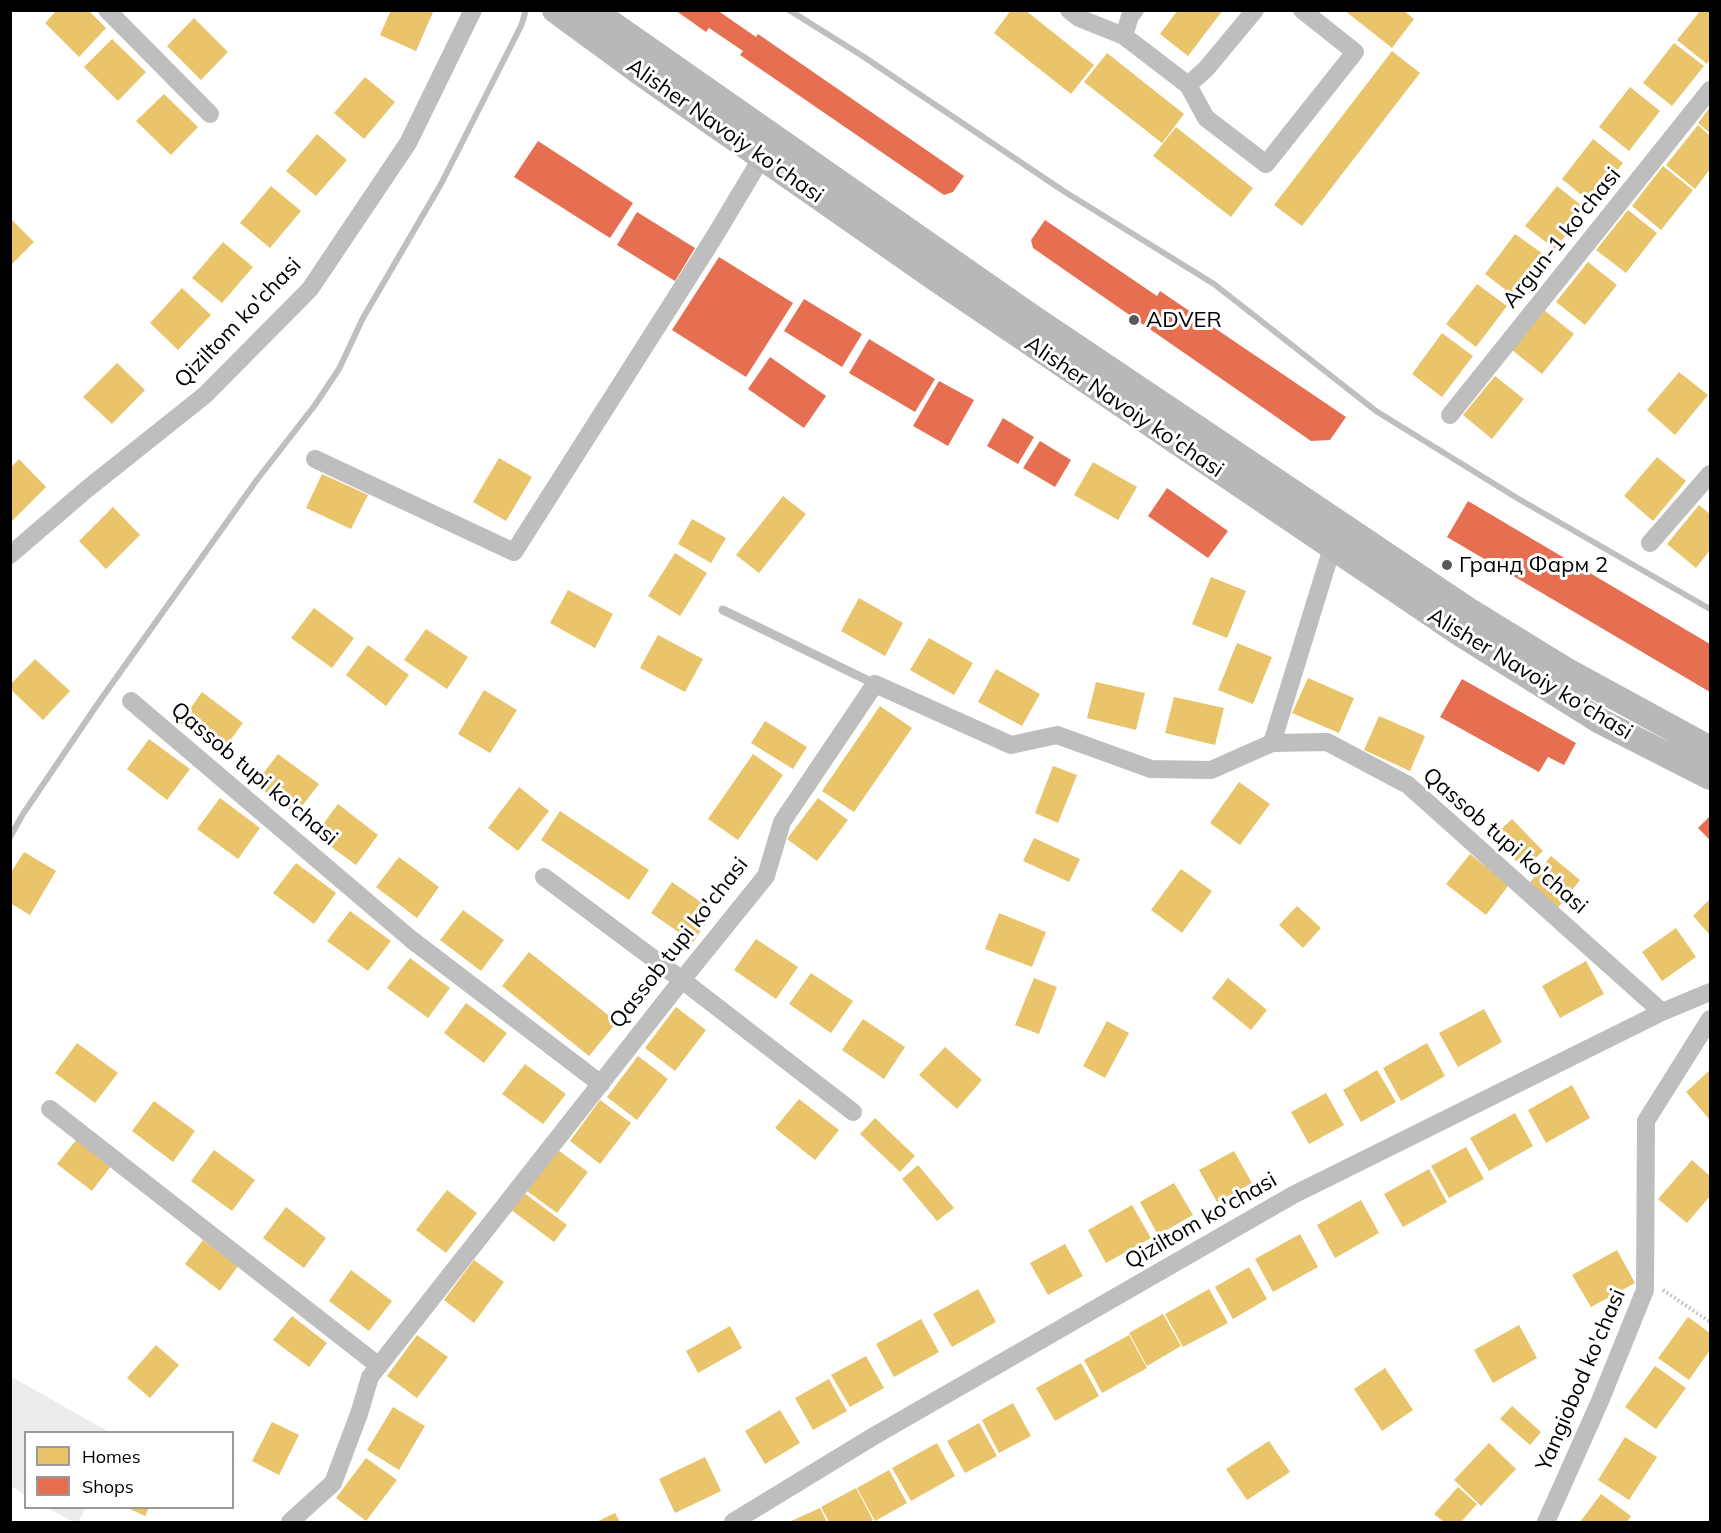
<!DOCTYPE html>
<html>
<head>
<meta charset="utf-8">
<style>
	body { margin:0 }
	#map { position:relative; width:1721px; height:1533px; overflow:hidden; background:#fff; font-family:Mulish,sans-serif }
	canvas { display:block }
	.frame { position:absolute; inset:0; border:12px solid #000; pointer-events:none }
	.legend { position:absolute; left:24px; top:1431px; width:210px; height:78px; box-sizing:border-box; background:#fff; border:2px solid #999; margin:0; padding:8px 10px; list-style:none; font-size:18px; color:#000 }
	.legend li { display:flex; align-items:center; gap:12px; height:30px }
	.legend b { width:30px; border:2px solid #999 }
</style>
</head>
<body>
<div id="map">
<canvas width="1721" height="1533"></canvas>
<div class="frame"></div>
<ul class="legend">
<li><b style="height:16px;background:#e9c46a"></b>Homes</li>
<li><b style="height:16px;background:#e76f51"></b>Shops</li>
</ul>
</div>
<script>
const c = document.querySelector('canvas').getContext('2d');
c.lineJoin = 'round';
function fillPath(path, color) {
  c.fillStyle = color;
  c.fill(path, 'evenodd');
}
function trace(path, color, width, dash) {
  c.strokeStyle = color;
  c.lineWidth = width;
  c.lineCap = dash ? 'butt' : 'round';
  c.setLineDash(dash || []);
  c.stroke(path);
}
function write(font, color, halo, rows, align = 'center') {
  c.font = font + ' Mulish,sans-serif';
  c.lineWidth = 6;
  c.setLineDash([]);
  c.textBaseline = 'middle';
  c.strokeStyle = halo;
  c.fillStyle = color;
  for (const [text, x, y, turn = 0] of rows) {
    c.save();
    c.translate(x, y);
    c.rotate((+turn || 0) * Math.PI / 180);
    c.textAlign = isNaN(turn) ? turn : align;
    if (halo) c.strokeText(text, 0, 0);
    c.fillText(text, 0, 0);
    c.restore();
  }
}
const green = new Path2D(`
	M 10,1376 L 109,1432 L 26,1432 L 25,1495 L 11,1486 Z
	M 48,1508 L 86,1508 L 78,1522 L 74,1522 Z`);
const homes = new Path2D(`
	M 57,10 L 88,10 L 106,28 L 79,57 L 45,23 Z
	M 391,10 L 434,10 L 416,51 L 380,35 Z
	M 1011,10 L 1025,10 L 1094,65 L 1071,94 L 994,33 Z
	M 1178,10 L 1223,10 L 1188,56 L 1160,34 Z
	M 1344,10 L 1403,10 L 1414,19 L 1392,48 Z
	M 1701,10 L 1710,10 L 1710,59 L 1707,64 L 1677,40 Z
	M 194,18 L 228,52 L 201,80 L 167,46 Z
	M 112,39 L 146,72 L 118,101 L 84,67 Z
	M 1674,43 L 1704,66 L 1672,106 L 1643,83 Z
	M 1392,51 L 1420,73 L 1302,226 L 1274,205 Z
	M 1107,53 L 1184,114 L 1162,143 L 1084,82 Z
	M 365,77 L 395,102 L 364,139 L 334,113 Z
	M 1630,87 L 1660,111 L 1629,151 L 1599,127 Z
	M 164,94 L 198,127 L 171,155 L 136,121 Z
	M 1710,107 L 1710,133 L 1698,123 Z
	M 1698,125 L 1710,136 L 1710,169 L 1695,189 L 1666,165 Z
	M 1176,127 L 1253,188 L 1231,217 L 1153,156 Z
	M 317,134 L 347,160 L 316,196 L 286,171 Z
	M 1593,139 L 1623,163 L 1591,203 L 1562,179 Z
	M 1663,166 L 1693,190 L 1661,230 L 1632,206 Z
	M 271,186 L 301,211 L 270,248 L 240,223 Z
	M 1557,186 L 1586,209 L 1555,249 L 1525,226 Z
	M 1628,210 L 1657,233 L 1626,273 L 1596,250 Z
	M 10,218 L 34,242 L 10,266 Z
	M 1515,234 L 1546,256 L 1515,297 L 1485,274 Z
	M 223,242 L 253,267 L 222,303 L 192,278 Z
	M 1588,262 L 1617,285 L 1585,325 L 1556,302 Z
	M 1477,284 L 1507,306 L 1476,347 L 1446,324 Z
	M 182,288 L 211,315 L 178,350 L 150,323 Z
	M 1544,310 L 1574,334 L 1542,374 L 1512,350 Z
	M 1442,333 L 1473,356 L 1442,397 L 1412,374 Z
	M 117,363 L 145,390 L 112,424 L 83,397 Z
	M 1679,372 L 1708,395 L 1675,435 L 1647,410 Z
	M 1495,376 L 1524,399 L 1492,439 L 1463,415 Z
	M 1657,457 L 1686,481 L 1653,521 L 1624,496 Z
	M 499,458 L 532,477 L 506,521 L 473,502 Z
	M 19,459 L 46,487 L 12,521 L 10,519 L 10,468 Z
	M 1093,462 L 1137,487 L 1118,520 L 1074,495 Z
	M 322,474 L 368,495 L 351,529 L 306,508 Z
	M 783,496 L 806,514 L 759,573 L 736,555 Z
	M 1699,505 L 1710,514 L 1710,550 L 1696,568 L 1667,544 Z
	M 113,507 L 140,535 L 106,569 L 79,541 Z
	M 692,519 L 726,538 L 711,563 L 678,544 Z
	M 675,553 L 707,573 L 680,616 L 648,596 Z
	M 1211,577 L 1246,591 L 1227,638 L 1192,624 Z
	M 568,590 L 613,614 L 595,648 L 550,623 Z
	M 859,598 L 903,623 L 885,656 L 841,631 Z
	M 314,608 L 354,638 L 332,668 L 291,638 Z
	M 426,629 L 468,657 L 447,689 L 404,660 Z
	M 658,635 L 703,659 L 685,692 L 640,668 Z
	M 929,638 L 973,663 L 954,695 L 910,670 Z
	M 1237,643 L 1272,657 L 1253,704 L 1218,690 Z
	M 368,645 L 409,675 L 386,706 L 346,675 Z
	M 35,659 L 70,691 L 43,720 L 10,689 L 10,685 Z
	M 996,669 L 1040,694 L 1022,726 L 978,702 Z
	M 1308,678 L 1354,698 L 1339,733 L 1292,713 Z
	M 1096,682 L 1145,693 L 1136,730 L 1087,718 Z
	M 484,690 L 517,710 L 490,753 L 458,734 Z
	M 202,692 L 243,723 L 221,753 L 180,723 Z
	M 1174,697 L 1224,708 L 1215,745 L 1165,733 Z
	M 880,706 L 912,728 L 854,812 L 822,791 Z
	M 1379,716 L 1425,736 L 1410,771 L 1364,750 Z
	M 765,721 L 807,747 L 793,769 L 751,743 Z
	M 149,739 L 190,769 L 167,800 L 127,769 Z
	M 278,754 L 319,784 L 296,814 L 255,784 Z
	M 753,754 L 783,775 L 738,840 L 708,819 Z
	M 1053,766 L 1077,775 L 1058,823 L 1035,813 Z
	M 1239,782 L 1270,804 L 1240,845 L 1210,823 Z
	M 519,787 L 549,811 L 518,851 L 488,828 Z
	M 220,798 L 260,828 L 238,859 L 197,829 Z
	M 818,798 L 848,820 L 817,861 L 787,839 Z
	M 338,804 L 378,835 L 356,865 L 315,835 Z
	M 560,811 L 649,870 L 629,900 L 541,840 Z
	M 1512,819 L 1543,851 L 1524,869 L 1493,837 Z
	M 1034,838 L 1080,859 L 1069,882 L 1023,861 Z
	M 24,852 L 56,871 L 30,915 L 10,903 L 10,874 Z
	M 1470,854 L 1509,885 L 1486,915 L 1446,884 Z
	M 1551,856 L 1580,880 L 1557,909 L 1528,885 Z
	M 399,857 L 439,887 L 417,918 L 376,887 Z
	M 296,863 L 336,893 L 314,924 L 273,893 Z
	M 1181,869 L 1212,891 L 1182,933 L 1151,910 Z
	M 672,882 L 714,911 L 693,942 L 651,913 Z
	M 1710,899 L 1710,935 L 1693,916 Z
	M 1297,906 L 1321,928 L 1303,948 L 1279,925 Z
	M 463,910 L 504,940 L 481,971 L 440,940 Z
	M 350,911 L 391,941 L 368,971 L 327,941 Z
	M 999,913 L 1046,932 L 1032,967 L 985,949 Z
	M 1676,928 L 1696,957 L 1662,981 L 1642,952 Z
	M 756,939 L 798,967 L 776,999 L 734,970 Z
	M 529,952 L 617,1022 L 589,1056 L 502,986 Z
	M 410,958 L 450,988 L 428,1018 L 387,988 Z
	M 1586,961 L 1604,994 L 1560,1018 L 1542,986 Z
	M 811,973 L 853,1001 L 831,1033 L 789,1004 Z
	M 1034,978 L 1057,987 L 1039,1034 L 1015,1025 Z
	M 1228,978 L 1267,1010 L 1251,1030 L 1212,998 Z
	M 466,1003 L 507,1033 L 484,1063 L 444,1033 Z
	M 676,1007 L 706,1030 L 675,1071 L 645,1048 Z
	M 1484,1009 L 1502,1042 L 1458,1067 L 1439,1033 Z
	M 863,1019 L 905,1047 L 884,1079 L 842,1050 Z
	M 1107,1021 L 1129,1033 L 1105,1078 L 1083,1066 Z
	M 77,1043 L 118,1073 L 95,1103 L 55,1073 Z
	M 1427,1043 L 1445,1076 L 1401,1101 L 1383,1068 Z
	M 945,1047 L 982,1080 L 957,1109 L 919,1075 Z
	M 638,1056 L 668,1079 L 637,1120 L 607,1097 Z
	M 525,1064 L 566,1094 L 543,1124 L 502,1094 Z
	M 1377,1070 L 1396,1102 L 1361,1122 L 1343,1090 Z
	M 1710,1070 L 1710,1120 L 1686,1092 Z
	M 1572,1085 L 1590,1118 L 1546,1143 L 1528,1110 Z
	M 1326,1093 L 1344,1125 L 1309,1144 L 1291,1112 Z
	M 799,1099 L 839,1130 L 815,1160 L 775,1128 Z
	M 600,1100 L 631,1123 L 600,1164 L 570,1141 Z
	M 154,1101 L 195,1131 L 173,1162 L 132,1131 Z
	M 1515,1113 L 1533,1146 L 1489,1171 L 1470,1138 Z
	M 875,1118 L 915,1156 L 900,1172 L 860,1134 Z
	M 76,1140 L 111,1166 L 92,1191 L 57,1164 Z
	M 1466,1147 L 1484,1179 L 1449,1198 L 1431,1166 Z
	M 214,1150 L 255,1180 L 232,1211 L 191,1181 Z
	M 558,1150 L 588,1172 L 557,1213 L 527,1191 Z
	M 1234,1151 L 1252,1183 L 1217,1202 L 1199,1170 Z
	M 1692,1160 L 1710,1176 L 1710,1196 L 1687,1223 L 1658,1199 Z
	M 918,1165 L 954,1208 L 937,1221 L 902,1179 Z
	M 1429,1169 L 1447,1202 L 1403,1227 L 1384,1194 Z
	M 1174,1183 L 1193,1215 L 1158,1235 L 1140,1202 Z
	M 447,1190 L 477,1213 L 446,1253 L 416,1230 Z
	M 523,1192 L 567,1225 L 554,1242 L 510,1209 Z
	M 1361,1200 L 1379,1233 L 1335,1258 L 1317,1225 Z
	M 1132,1205 L 1151,1238 L 1106,1263 L 1088,1230 Z
	M 286,1207 L 326,1238 L 304,1268 L 263,1238 Z
	M 1300,1234 L 1318,1267 L 1273,1292 L 1255,1259 Z
	M 203,1240 L 238,1266 L 220,1291 L 185,1264 Z
	M 1065,1244 L 1083,1276 L 1048,1295 L 1030,1263 Z
	M 1617,1250 L 1635,1283 L 1591,1307 L 1572,1275 Z
	M 474,1260 L 504,1282 L 474,1323 L 444,1300 Z
	M 1249,1267 L 1267,1299 L 1233,1319 L 1215,1287 Z
	M 351,1270 L 392,1301 L 369,1331 L 329,1301 Z
	M 978,1289 L 996,1322 L 952,1347 L 933,1314 Z
	M 1209,1289 L 1228,1323 L 1183,1347 L 1165,1314 Z
	M 1163,1314 L 1181,1346 L 1147,1366 L 1129,1333 Z
	M 292,1316 L 327,1343 L 309,1367 L 273,1340 Z
	M 1688,1317 L 1710,1333 L 1710,1350 L 1689,1380 L 1658,1358 Z
	M 921,1319 L 939,1352 L 894,1377 L 876,1344 Z
	M 1519,1325 L 1537,1358 L 1493,1383 L 1474,1350 Z
	M 730,1326 L 742,1348 L 698,1373 L 686,1351 Z
	M 417,1335 L 448,1357 L 417,1398 L 387,1376 Z
	M 1129,1335 L 1147,1368 L 1102,1393 L 1084,1360 Z
	M 156,1345 L 179,1365 L 150,1398 L 127,1378 Z
	M 866,1356 L 884,1388 L 850,1407 L 831,1375 Z
	M 1081,1363 L 1099,1396 L 1055,1421 L 1036,1388 Z
	M 1655,1366 L 1686,1388 L 1656,1429 L 1625,1407 Z
	M 1385,1368 L 1413,1410 L 1382,1431 L 1354,1389 Z
	M 829,1379 L 847,1411 L 813,1430 L 795,1398 Z
	M 1013,1403 L 1031,1436 L 999,1453 L 982,1420 Z
	M 1512,1406 L 1541,1432 L 1530,1445 L 1500,1419 Z
	M 393,1407 L 425,1426 L 399,1470 L 367,1450 Z
	M 780,1410 L 800,1443 L 765,1464 L 745,1431 Z
	M 272,1422 L 299,1435 L 279,1475 L 252,1461 Z
	M 979,1423 L 997,1456 L 965,1473 L 947,1441 Z
	M 1625,1437 L 1657,1457 L 1629,1500 L 1598,1480 Z
	M 1269,1441 L 1290,1472 L 1247,1500 L 1226,1469 Z
	M 937,1443 L 955,1476 L 911,1501 L 892,1468 Z
	M 1489,1443 L 1516,1469 L 1481,1506 L 1454,1480 Z
	M 705,1457 L 721,1491 L 675,1513 L 659,1479 Z
	M 366,1458 L 397,1480 L 366,1521 L 336,1498 Z
	M 889,1470 L 907,1503 L 875,1521 L 857,1488 Z
	M 1458,1487 L 1477,1504 L 1461,1522 L 1444,1522 L 1434,1514 Z
	M 856,1488 L 873,1520 L 869,1522 L 829,1522 L 821,1507 Z
	M 1601,1494 L 1631,1516 L 1627,1522 L 1580,1522 Z
	M 128,1508 L 149,1508 L 145,1516 Z
	M 820,1508 L 827,1522 L 789,1522 Z
	M 615,1513 L 620,1522 L 596,1522 Z`);
const shops = new Path2D(`
	M 675,10 L 717,10 L 756,37 L 758,34 L 964,176 L 953,192 L 944,195 L 740,55 L 743,51 L 709,28 L 706,32 Z
	M 538,141 L 633,203 L 610,238 L 514,177 Z
	M 637,212 L 695,248 L 675,281 L 617,245 Z
	M 1045,220 L 1157,296 L 1160,291 L 1346,417 L 1330,440 L 1311,441 L 1033,248 L 1031,240 Z
	M 719,257 L 793,303 L 746,377 L 672,330 Z
	M 804,299 L 862,334 L 842,367 L 784,331 Z
	M 869,339 L 935,379 L 915,412 L 849,373 Z
	M 770,357 L 826,396 L 804,428 L 748,389 Z
	M 939,381 L 974,400 L 948,446 L 913,426 Z
	M 1003,418 L 1034,437 L 1018,464 L 987,446 Z
	M 1040,441 L 1071,460 L 1055,487 L 1023,468 Z
	M 1167,488 L 1228,531 L 1208,558 L 1148,516 Z
	M 1468,501 L 1710,644 L 1710,692 L 1447,537 Z
	M 1462,679 L 1576,743 L 1564,765 L 1548,757 L 1539,772 L 1440,717 Z
	M 1709,817 L 1710,817 L 1710,840 L 1698,828 Z`);
const stream = new Path2D(`
	M 789,10 L 861,55 L 1065,192 L 1214,284 L 1376,411 L 1517,498 L 1710,609
	M 10,837 L 23,814 L 99,702 L 256,481 L 315,405 L 339,369 L 363,318 L 441,184 L 521,26 L 526,10`);
const path = new Path2D(`
	M 1663,1290 L 1710,1322`);
const service = new Path2D(`
	M 723,610 L 875,684`);
const minor = new Path2D(`
	M 107,10 L 210,114
	M 1069,10 L 1079,18 L 1124,36 L 1188,85 L 1206,118 L 1266,164 L 1355,52 L 1302,10
	M 1124,36 L 1130,16 L 1135,10
	M 1188,85 L 1206,69 L 1255,10
	M 1450,415 L 1710,90
	M 315,459 L 514,552 L 713,239 L 768,147
	M 1650,543 L 1710,474
	M 10,555 L 87,489 L 205,395 L 310,289 L 408,143 L 473,10
	M 131,701 L 412,940 L 601,1084
	M 1272,743 L 1332,548 L 1336,539
	M 544,877 L 682,980 L 853,1112
	M 50,1109 L 379,1366
	M 290,1522 L 333,1483 L 359,1414 L 370,1377 L 682,980 L 766,876 L 782,822 L 875,684 L 1011,745 L 1057,735 L 1151,769 L 1211,770 L 1272,743 L 1327,742 L 1408,785 L 1662,1012
	M 733,1522 L 874,1436 L 1293,1195 L 1662,1012 L 1710,992
	M 1546,1522 L 1600,1401 L 1645,1290 L 1646,1121 L 1710,1019`);
const secondary = new Path2D(`
	M 555,10 L 641,73 L 938,280 L 1461,634 L 1600,721 L 1710,777
	M 592,10 L 1030,316 L 1468,610 L 1569,672 L 1710,749`);
const markers = [
	[1134,320,6,"#595959"],
	[1447,565,6,"#595959"]
];
const streetNames = [
	["Alisher Navoiy ko'chasi",725,131,35],
	["Argun-1 ko'chasi",1562,238,-51],
	["Qiziltom ko'chasi",238,323,-46],
	["Alisher Navoiy ko'chasi",1124,407,34],
	["Alisher Navoiy ko'chasi",1530,674,31],
	["Qassob tupi ko'chasi",254,774,40],
	["Qassob tupi ko'chasi",1505,841,41],
	["Qassob tupi ko'chasi",679,943,-52],
	["Qiziltom ko'chasi",1201,1221,-30],
	["Yangiobod ko'chasi",1581,1380,-67]
];
const poiNames = [
	["ADVER",1146,320],
	["Гранд Фарм 2",1459,565]
];
fillPath(green, '#ececec');
fillPath(homes, '#e9c46a');
fillPath(shops, '#e76f51');
trace(stream, '#bfbfbf', 6);
trace(path, '#b9b9b9', 4, [1.5, 3]);
trace(service, '#bebebe', 9);
trace(minor, '#bebebe', 18);
trace(secondary, '#b8b8b8', 26);
for (const [x, y, r, color] of markers) {
  const dot = new Path2D();
  dot.arc(x, y, r, 0, 2 * Math.PI);
  c.fillStyle = color;
  c.fill(dot);
  trace(dot, '#fff', 2);
}
write('22px', '#000', '#fff', streetNames);
write('22px', '#000', '#fff', poiNames, 'left');
</script>
</body>
</html>
